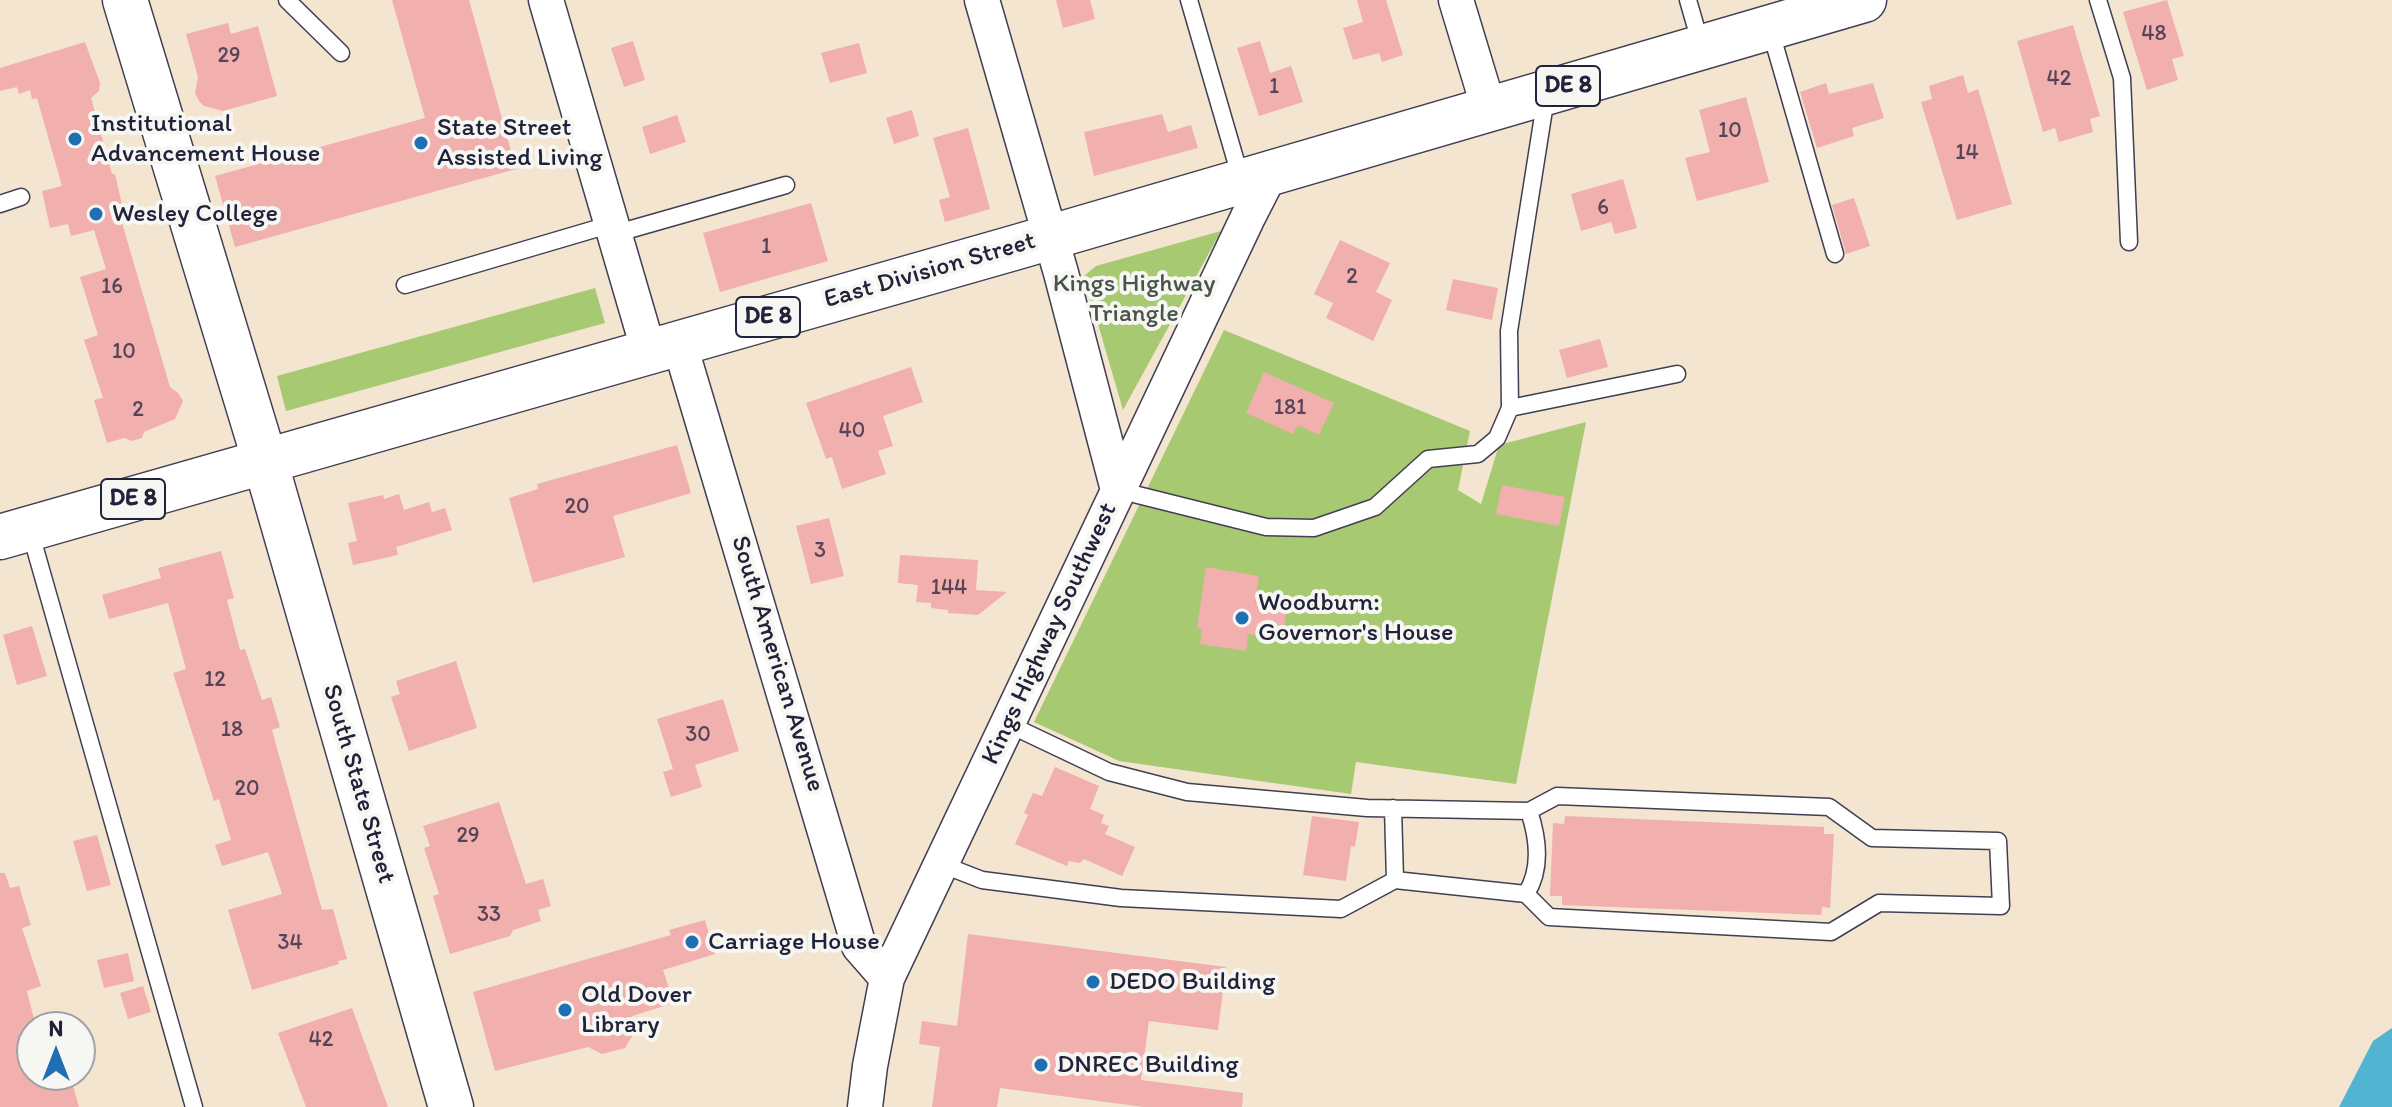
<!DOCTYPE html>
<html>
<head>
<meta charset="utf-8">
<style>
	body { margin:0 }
	#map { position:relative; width:2392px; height:1107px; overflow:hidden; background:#f3e5cf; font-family:Itim,sans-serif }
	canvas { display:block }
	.north { position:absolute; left:16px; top:1011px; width:80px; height:80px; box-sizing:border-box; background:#f6f6f2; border:2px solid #a1a1a9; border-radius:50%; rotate:0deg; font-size:22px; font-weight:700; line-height:32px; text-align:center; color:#22223b }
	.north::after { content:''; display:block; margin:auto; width:28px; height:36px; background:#1f6fb2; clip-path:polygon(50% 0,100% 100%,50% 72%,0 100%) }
</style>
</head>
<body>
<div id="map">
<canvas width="2392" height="1107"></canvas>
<div class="north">N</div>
</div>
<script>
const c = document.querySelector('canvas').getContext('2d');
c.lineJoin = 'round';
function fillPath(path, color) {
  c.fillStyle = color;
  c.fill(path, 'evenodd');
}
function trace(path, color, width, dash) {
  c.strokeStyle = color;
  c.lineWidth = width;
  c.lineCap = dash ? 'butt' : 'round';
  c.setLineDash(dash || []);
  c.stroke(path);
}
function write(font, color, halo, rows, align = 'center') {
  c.font = font + ' Itim,sans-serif';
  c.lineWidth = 8;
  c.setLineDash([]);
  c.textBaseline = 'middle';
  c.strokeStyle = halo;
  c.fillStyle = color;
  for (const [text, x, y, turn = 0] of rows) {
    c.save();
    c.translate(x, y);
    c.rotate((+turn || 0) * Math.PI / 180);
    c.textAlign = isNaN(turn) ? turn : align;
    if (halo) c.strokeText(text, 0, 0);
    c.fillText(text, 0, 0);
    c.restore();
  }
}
const green = new Path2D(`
	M 1221,231 L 1123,410 L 1084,276 L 1096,266 Z
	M 595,288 L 605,323 L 286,411 L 277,376 Z
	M 1224,330 L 1470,431 L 1458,490 L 1481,504 L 1499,445 L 1586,422 L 1516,784 L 1356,762 L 1351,794 L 1119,761 L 1034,722 Z`);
const water = new Path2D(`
	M 2392,1028 L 2392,1107 L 2339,1107 L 2373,1041 Z`);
const building = new Path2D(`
	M 392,0 L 469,0 L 516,169 L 235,247 L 215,176 L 425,118 Z
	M 1056,0 L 1090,0 L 1095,19 L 1063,28 Z
	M 1357,0 L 1386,0 L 1403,55 L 1382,62 L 1379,53 L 1353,60 L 1343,28 L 1363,22 Z
	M 2167,0 L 2184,56 L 2172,59 L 2178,80 L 2147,90 L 2123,12 Z
	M 228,23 L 231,34 L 258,26 L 277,96 L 223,111 L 204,106 L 199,101 L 195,93 L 198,77 L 186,34 Z
	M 2073,25 L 2100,116 L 2090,119 L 2093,132 L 2059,142 L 2055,128 L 2043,132 L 2017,41 Z
	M 633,41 L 645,80 L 624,87 L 611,48 Z
	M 1260,41 L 1270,73 L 1291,66 L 1303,102 L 1259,116 L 1237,48 Z
	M 85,42 L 100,83 L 99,91 L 91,98 L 112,174 L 115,174 L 126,222 L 122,223 L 170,387 L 178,393 L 183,401 L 175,419 L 144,432 L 142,438 L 132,441 L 124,438 L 107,443 L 94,400 L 103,398 L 84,340 L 98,335 L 80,277 L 106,269 L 94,230 L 71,236 L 68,224 L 50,228 L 42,191 L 62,186 L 37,98 L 32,99 L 30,90 L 19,94 L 17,87 L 0,91 L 0,68 Z
	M 859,43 L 867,73 L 830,83 L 821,53 Z
	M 1963,75 L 1968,93 L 1978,89 L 2012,204 L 1957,220 L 1921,102 L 1932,99 L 1929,86 Z
	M 1826,83 L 1829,94 L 1873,83 L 1884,118 L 1852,128 L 1854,136 L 1817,148 L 1800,92 Z
	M 1746,97 L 1769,182 L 1697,201 L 1685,158 L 1710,152 L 1699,110 Z
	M 912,110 L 919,136 L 894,144 L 886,118 Z
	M 1162,114 L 1168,132 L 1191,125 L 1198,148 L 1094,176 L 1084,132 Z
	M 677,115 L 686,142 L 650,154 L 642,127 Z
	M 968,128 L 990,209 L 945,222 L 939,200 L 950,197 L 933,138 Z
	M 1623,179 L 1637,228 L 1615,234 L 1611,222 L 1581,231 L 1571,194 Z
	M 1854,198 L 1870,246 L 1846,254 L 1832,205 Z
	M 811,203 L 828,261 L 720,292 L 703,233 Z
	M 1340,240 L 1390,263 L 1376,292 L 1392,300 L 1373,341 L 1326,318 L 1333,303 L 1314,294 Z
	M 1453,279 L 1498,288 L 1492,320 L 1446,310 Z
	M 1600,339 L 1608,367 L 1567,378 L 1559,350 Z
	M 911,367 L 923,402 L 883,416 L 893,446 L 878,451 L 886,474 L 842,489 L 832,457 L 826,459 L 806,403 Z
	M 1264,372 L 1334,403 L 1319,435 L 1298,425 L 1293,434 L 1246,413 Z
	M 677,445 L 691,493 L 613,516 L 625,557 L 533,583 L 509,498 L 538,489 L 537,484 Z
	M 1502,485 L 1565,497 L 1559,526 L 1496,514 Z
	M 399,494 L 404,510 L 429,502 L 432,512 L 445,508 L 452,530 L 396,547 L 398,555 L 353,565 L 348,543 L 357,541 L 348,503 L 383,495 L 384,499 Z
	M 829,518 L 844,576 L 811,584 L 796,526 Z
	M 221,551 L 234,598 L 227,600 L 240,650 L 245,649 L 262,700 L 271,697 L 280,727 L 272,730 L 322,910 L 333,909 L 347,959 L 338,961 L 339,964 L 252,990 L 228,910 L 282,894 L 268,852 L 222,866 L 215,845 L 231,840 L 219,799 L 214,801 L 173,673 L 186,669 L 168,603 L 109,619 L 102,595 L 161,578 L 158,568 Z
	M 900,555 L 978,560 L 976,590 L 1007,592 L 978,615 L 948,613 L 948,610 L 931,608 L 931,603 L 916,602 L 918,585 L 898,583 Z
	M 1206,567 L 1259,576 L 1255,603 L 1287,608 L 1282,639 L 1248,634 L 1246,651 L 1200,644 L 1202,629 L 1197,628 Z
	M 32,626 L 47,676 L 17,685 L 3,635 Z
	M 456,661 L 477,728 L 409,751 L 391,697 L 400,694 L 396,681 Z
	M 723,699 L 739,751 L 695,765 L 702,787 L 671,797 L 663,772 L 673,769 L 657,719 Z
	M 1055,767 L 1099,786 L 1090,809 L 1104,815 L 1101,823 L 1109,826 L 1105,834 L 1135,847 L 1122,876 L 1084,859 L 1080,863 L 1069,861 L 1067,866 L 1015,844 L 1028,815 L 1024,813 L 1033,793 L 1042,796 Z
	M 499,802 L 526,884 L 543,879 L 551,906 L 538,910 L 541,921 L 513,930 L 510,936 L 450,954 L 433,896 L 439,894 L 424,848 L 430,846 L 423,826 Z
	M 1312,816 L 1359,822 L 1355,847 L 1351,846 L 1346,881 L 1303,875 Z
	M 1565,816 L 1824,827 L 1824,834 L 1834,834 L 1830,908 L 1822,907 L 1821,915 L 1562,905 L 1562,896 L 1550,896 L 1553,823 L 1564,824 Z
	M 97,835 L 111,885 L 87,891 L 73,841 Z
	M 0,873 L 5,873 L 10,888 L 19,886 L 31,925 L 22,928 L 41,986 L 27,991 L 36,1027 L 32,1027 L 32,1075 L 70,1075 L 79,1107 L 0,1107 Z
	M 705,920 L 715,954 L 663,970 L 674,1003 L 632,1016 L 634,1033 L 625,1048 L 602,1054 L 588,1047 L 495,1071 L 473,992 L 671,935 L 669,930 Z
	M 968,934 L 1226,967 L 1218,1030 L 1149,1021 L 1141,1080 L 1243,1093 L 1242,1107 L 1144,1107 L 1000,1088 L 997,1107 L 932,1107 L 940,1047 L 919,1044 L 922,1021 L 957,1026 Z
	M 128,953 L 134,981 L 104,988 L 97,960 Z
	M 143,986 L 151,1012 L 128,1019 L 120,993 Z
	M 352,1008 L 388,1107 L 306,1107 L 278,1033 Z`);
const service = new Path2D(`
	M 287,0 L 341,53
	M 1189,0 L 1241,179
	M 1688,0 L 1701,45
	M 2098,0 L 2122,78 L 2129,242
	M 1770,29 L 1835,254
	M 0,204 L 21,197
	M 614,234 L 786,185
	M 405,285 L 612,224
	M 1510,408 L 1677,374
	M 1118,490 L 1266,527 L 1314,528 L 1375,507 L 1428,459 L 1478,454 L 1497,438 L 1510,408 L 1509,331 L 1546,97
	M 30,531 L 194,1107
	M 1393,808 L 1395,880
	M 941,864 L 982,880 L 1121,898 L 1341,909 L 1395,880 L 1526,894 L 1549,917 L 1831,932 L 1879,903 L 2001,906 L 1998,841 L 1872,838 L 1829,807 L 1557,796 L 1529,811 L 1367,808 L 1187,792 L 1109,772 L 1008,724
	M 1526,894 C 1542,869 1538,838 1529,811`);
const minor = new Path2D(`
	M 546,0 L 649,352
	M 982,0 L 1061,273 L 1118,490
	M 1456,0 L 1489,109
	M 679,342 L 859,946 L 887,978
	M 865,1107 L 870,1066 L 887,978 L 1248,217 L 1271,172`);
const primary = new Path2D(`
	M 125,0 L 265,461 L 451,1107`);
const trunk = new Path2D(`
	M 0,537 L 1017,247 L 1864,0`);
const markers = [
	[75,139,8,"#1f6fb2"],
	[421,143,8,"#1f6fb2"],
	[96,214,8,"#1f6fb2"],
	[1242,618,8,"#1f6fb2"],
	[692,942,8,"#1f6fb2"],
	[1093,982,8,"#1f6fb2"],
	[565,1010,8,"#1f6fb2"],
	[1041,1065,8,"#1f6fb2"]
];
const numberNames = [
	["48",2154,34],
	["29",229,56],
	["42",2059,79],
	["1",1274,87],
	["10",1730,131],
	["14",1967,153],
	["6",1603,208],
	["1",766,247],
	["2",1352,277],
	["16",112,287],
	["10",124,352],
	["181",1290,408],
	["2",138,410],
	["40",852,431],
	["20",577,507],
	["3",820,551],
	["144",949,588],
	["12",215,680],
	["18",232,730],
	["30",698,735],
	["20",247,789],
	["29",468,836],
	["33",489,915],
	["34",290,943],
	["42",321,1040]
];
const shields = [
	[1568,86,64],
	[768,317,64],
	[133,499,64]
];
const shieldNames = [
	["DE 8",1568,86],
	["DE 8",768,317],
	["DE 8",133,499]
];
const poiNames = [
	["Institutional",91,124],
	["Advancement House",91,154],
	["State Street",437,128],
	["Assisted Living",437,158],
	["Wesley College",112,214],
	["Woodburn:",1258,603],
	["Governor's House",1258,633],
	["Carriage House",708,942],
	["DEDO Building",1109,982],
	["Old Dover",581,995],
	["Library",581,1025],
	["DNREC Building",1057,1065]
];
const streetNames = [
	["East Division Street",930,271,-16],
	["Kings Highway Southwest",1050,634,-65],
	["South American Avenue",777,664,73],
	["South State Street",358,784,74]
];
const parkNames = [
	["Kings Highway",1134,284],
	["Triangle",1134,314]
];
fillPath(green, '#a7c972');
fillPath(water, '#53b4d2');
fillPath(building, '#f1afad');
trace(service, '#413f51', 19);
trace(minor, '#413f51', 37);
trace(primary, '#413f51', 47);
trace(trunk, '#413f51', 47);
trace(service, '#fff', 16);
trace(minor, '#fff', 34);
trace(primary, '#fff', 44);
trace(trunk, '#fff', 44);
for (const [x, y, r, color] of markers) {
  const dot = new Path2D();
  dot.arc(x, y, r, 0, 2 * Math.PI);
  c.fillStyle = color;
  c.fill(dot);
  trace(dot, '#f6f6f2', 3);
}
write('22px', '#564558', null, numberNames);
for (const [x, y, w] of shields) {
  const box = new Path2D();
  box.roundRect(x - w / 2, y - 20, w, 40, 6);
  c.fillStyle = '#f6f6f2';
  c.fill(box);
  trace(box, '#22223b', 2);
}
write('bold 24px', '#22223b', null, shieldNames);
write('26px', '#22223b', '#f6f6f2', poiNames, 'left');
write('26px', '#22223b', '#f6f6f2', streetNames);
write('26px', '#4a544c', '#f6f6f2', parkNames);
</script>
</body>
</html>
